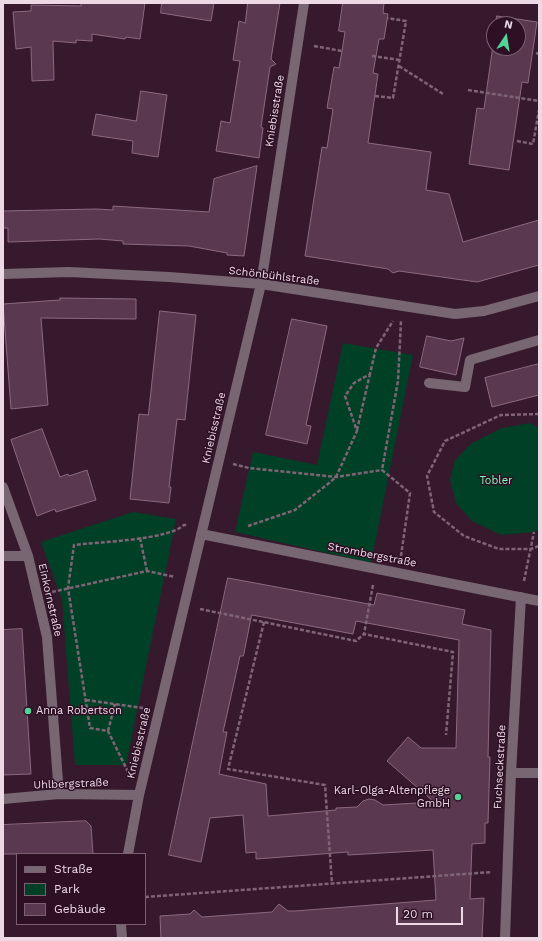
<!DOCTYPE html>
<html>
<head>
<meta charset="utf-8">
<style>
	body { margin:0 }
	#map { position:relative; width:542px; height:941px; overflow:hidden; background:#37192e; font-family:"Work Sans",sans-serif }
	canvas { display:block }
	.frame { position:absolute; inset:0; border:4px solid #edd8e5; pointer-events:none }
	.legend { position:absolute; left:16px; top:853px; width:130px; height:72px; box-sizing:border-box; background:#2d1024; border:1px solid #7a6071; margin:0; padding:5px 7px; list-style:none; font-size:12px; color:#edd8e5 }
	.legend li { display:flex; align-items:center; gap:8px; height:20px }
	.legend b { width:20px; border:1px solid #7a6071 }
	.north { position:absolute; left:486px; top:16px; width:40px; height:40px; box-sizing:border-box; background:#2d1024; border:1px solid #7a6071; border-radius:50%; rotate:12deg; font-size:11px; font-weight:700; line-height:16px; text-align:center; color:#edd8e5 }
	.north::after { content:''; display:block; margin:auto; width:14px; height:18px; background:#52d397; clip-path:polygon(50% 0,100% 100%,50% 72%,0 100%) }
	.scale { position:absolute; left:396px; top:907px; width:67px; height:18px; box-sizing:border-box; border:2px solid #edd8e5; border-top:0; padding-left:5px; font-size:12px; line-height:14px; white-space:nowrap; color:#edd8e5; -webkit-text-stroke:3px #2d1024; paint-order:stroke }
</style>
</head>
<body>
<div id="map">
<canvas width="542" height="941"></canvas>
<div class="frame"></div>
<ul class="legend">
<li><b style="height:5px;background:#786772"></b>Straße</li>
<li><b style="height:11px;background:#004026"></b>Park</li>
<li><b style="height:11px;background:#5a3950"></b>Gebäude</li>
</ul>
<div class="north">N</div>
<div class="scale">20 m</div>
</div>
<script>
const c = document.querySelector('canvas').getContext('2d');
c.lineJoin = 'round';
function fillPath(path, color) {
  c.fillStyle = color;
  c.fill(path, 'evenodd');
}
function trace(path, color, width, dash) {
  c.strokeStyle = color;
  c.lineWidth = width;
  c.lineCap = dash ? 'butt' : 'round';
  c.setLineDash(dash || []);
  c.stroke(path);
}
function write(font, color, halo, rows, align = 'center') {
  c.font = font + ' "Work Sans",sans-serif';
  c.lineWidth = 3;
  c.setLineDash([]);
  c.textBaseline = 'middle';
  c.strokeStyle = halo;
  c.fillStyle = color;
  for (const [text, x, y, turn = 0] of rows) {
    c.save();
    c.translate(x, y);
    c.rotate((+turn || 0) * Math.PI / 180);
    c.textAlign = isNaN(turn) ? turn : align;
    if (halo) c.strokeText(text, 0, 0);
    c.fillText(text, 0, 0);
    c.restore();
  }
}
const green = new Path2D(`
	M 343,343 L 413,355 L 371,563 L 235,532 L 253,452 L 317,465 Z
	M 530,423 L 539,428 L 539,529 L 534,532 L 501,535 L 472,521 L 456,503 L 450,480 L 455,460 L 472,443 L 502,428 Z
	M 133,512 L 176,519 L 126,765 L 75,765 L 62,600 L 41,542 Z`);
const building = new Path2D(`
	M 81,3 L 145,3 L 140,39 L 126,37 L 125,39 L 92,34 L 92,41 L 76,40 L 76,43 L 53,41 L 54,80 L 32,81 L 31,47 L 16,49 L 13,12 L 31,11 L 31,5 L 81,6 Z
	M 162,3 L 214,3 L 211,21 L 161,13 Z
	M 248,3 L 280,3 L 271,59 L 276,64 L 270,67 L 261,127 L 263,128 L 259,158 L 216,151 L 221,121 L 230,123 L 240,61 L 233,60 L 239,21 L 245,23 Z
	M 343,3 L 384,3 L 383,13 L 388,14 L 384,39 L 379,39 L 373,73 L 378,74 L 368,143 L 431,152 L 426,190 L 449,194 L 463,242 L 539,220 L 539,265 L 477,282 L 399,271 L 393,273 L 388,269 L 305,256 L 322,147 L 327,148 L 333,109 L 327,108 L 334,67 L 339,68 L 342,51 L 345,32 L 339,31 Z
	M 497,16 L 537,22 L 528,83 L 522,82 L 509,170 L 469,164 L 477,108 L 484,109 L 494,38 L 494,48 L 518,48 L 518,24 L 496,24 Z
	M 141,91 L 167,95 L 158,157 L 132,153 L 133,141 L 92,135 L 96,114 L 136,121 Z
	M 257,166 L 244,256 L 227,255 L 227,253 L 189,246 L 123,244 L 123,241 L 99,239 L 8,242 L 8,228 L 3,228 L 3,211 L 96,209 L 113,210 L 113,206 L 209,212 L 214,179 Z
	M 60,298 L 136,299 L 136,319 L 41,318 L 48,405 L 11,409 L 3,304 L 60,300 Z
	M 160,311 L 196,315 L 185,420 L 177,419 L 169,487 L 171,487 L 169,503 L 130,499 L 139,414 L 148,415 Z
	M 292,319 L 327,326 L 306,425 L 311,426 L 307,444 L 266,435 Z
	M 427,336 L 451,341 L 464,338 L 456,375 L 420,367 Z
	M 539,364 L 539,395 L 492,407 L 485,378 Z
	M 42,429 L 60,477 L 68,474 L 69,476 L 87,470 L 96,500 L 56,512 L 55,509 L 37,516 L 11,440 Z
	M 228,578 L 374,605 L 377,593 L 465,610 L 462,624 L 491,630 L 488,757 L 490,757 L 488,823 L 485,823 L 485,843 L 472,844 L 470,899 L 484,898 L 482,938 L 161,938 L 160,916 L 190,914 L 194,910 L 202,917 L 272,912 L 279,904 L 288,911 L 295,911 L 436,900 L 433,850 L 348,855 L 348,852 L 256,859 L 256,852 L 246,853 L 243,815 L 210,818 L 201,862 L 169,855 ZM 252,615 L 353,634 L 356,621 L 459,640 L 456,748 L 421,748 L 408,737 L 387,761 L 434,802 L 383,805 L 375,800 L 369,799 L 363,801 L 357,807 L 336,808 L 336,810 L 268,816 L 266,784 L 219,774 L 227,732 L 223,732 L 240,656 L 243,656 Z
	M 22,629 L 31,774 L 3,775 L 3,630 Z
	M 86,821 L 91,826 L 93,854 L 3,854 L 3,825 Z`);
const path = new Path2D(`
	M 314,46 L 342,51
	M 536,53 L 539,54
	M 372,56 L 400,60
	M 399,66 L 443,94
	M 468,90 L 539,101
	M 375,96 L 393,98 L 406,21 L 387,18
	M 517,141 L 533,144 L 539,110
	M 539,414 L 501,415 L 445,441 L 427,476 L 434,512 L 464,536 L 499,549 L 531,549 L 539,546
	M 357,430 L 370,374
	M 233,464 L 249,468 L 336,477 L 382,470
	M 248,526 L 295,510 L 329,483 L 336,477 L 357,431 L 345,396 L 354,383 L 370,374 L 376,348 L 393,321
	M 140,538 L 147,571
	M 401,556 L 410,493 L 382,470 L 398,381 L 401,321
	M 524,581 L 534,532
	M 373,585 L 364,634 L 453,652 L 446,735
	M 52,592 L 147,571 L 175,577
	M 200,609 L 356,641 L 364,634
	M 264,622 L 228,769 L 325,785 L 332,884
	M 86,700 L 143,708
	M 108,731 L 115,704
	M 128,772 L 108,731 L 90,728 L 68,588 L 74,545 C 98,542 168,540 184,525 L 187,525
	M 145,897 L 492,872`);
const minor = new Path2D(`
	M 3,274 L 69,272 L 169,277 L 261,284 L 455,314 L 484,311 L 539,296
	M 429,383 L 465,387 L 470,360 L 539,340
	M 3,487 L 28,556 L 47,637 L 59,794
	M 201,534 L 539,601
	M 3,556 L 28,556
	M 511,773 L 539,773
	M 3,799 L 59,794 L 139,795
	M 128,854 L 139,795 L 261,284 L 304,3
	M 121,924 L 122,938
	M 505,938 L 511,773 L 521,597`);
const markers = [
	[28,711,4,"#52d397"],
	[458,797,4,"#52d397"]
];
const streetNames = [
	["Kniebisstraße",275,111,-81],
	["Schönbühlstraße",274,276,7],
	["Kniebisstraße",214,428,-77],
	["Strombergstraße",372,555,11],
	["Einkornstraße",50,600,77],
	["Kniebisstraße",139,743,-77],
	["Fuchseckstraße",500,767,-87],
	["Uhlbergstraße",71,784,-2]
];
const parkNames = [
	["Tobler",496,481]
];
const poiNames = [
	["Anna Robertson",36,711],
	["Karl-Olga-Altenpflege",450,791,"right"],
	["GmbH",450,804,"right"]
];
fillPath(green, '#004026');
fillPath(building, '#5a3950');
trace(building, '#8d6980', 1);
trace(path, '#7f6476', 2.5, [4, 2]);
trace(minor, '#786772', 10);
for (const [x, y, r, color] of markers) {
  const dot = new Path2D();
  dot.arc(x, y, r, 0, 2 * Math.PI);
  c.fillStyle = color;
  c.fill(dot);
  trace(dot, '#2d1024', 1.5);
}
write('11px', '#edd8e5', '#2d1024', streetNames);
write('11px', '#81fabd', '#2d1024', parkNames);
write('11px', '#edd8e5', '#2d1024', poiNames, 'left');
</script>
</body>
</html>
